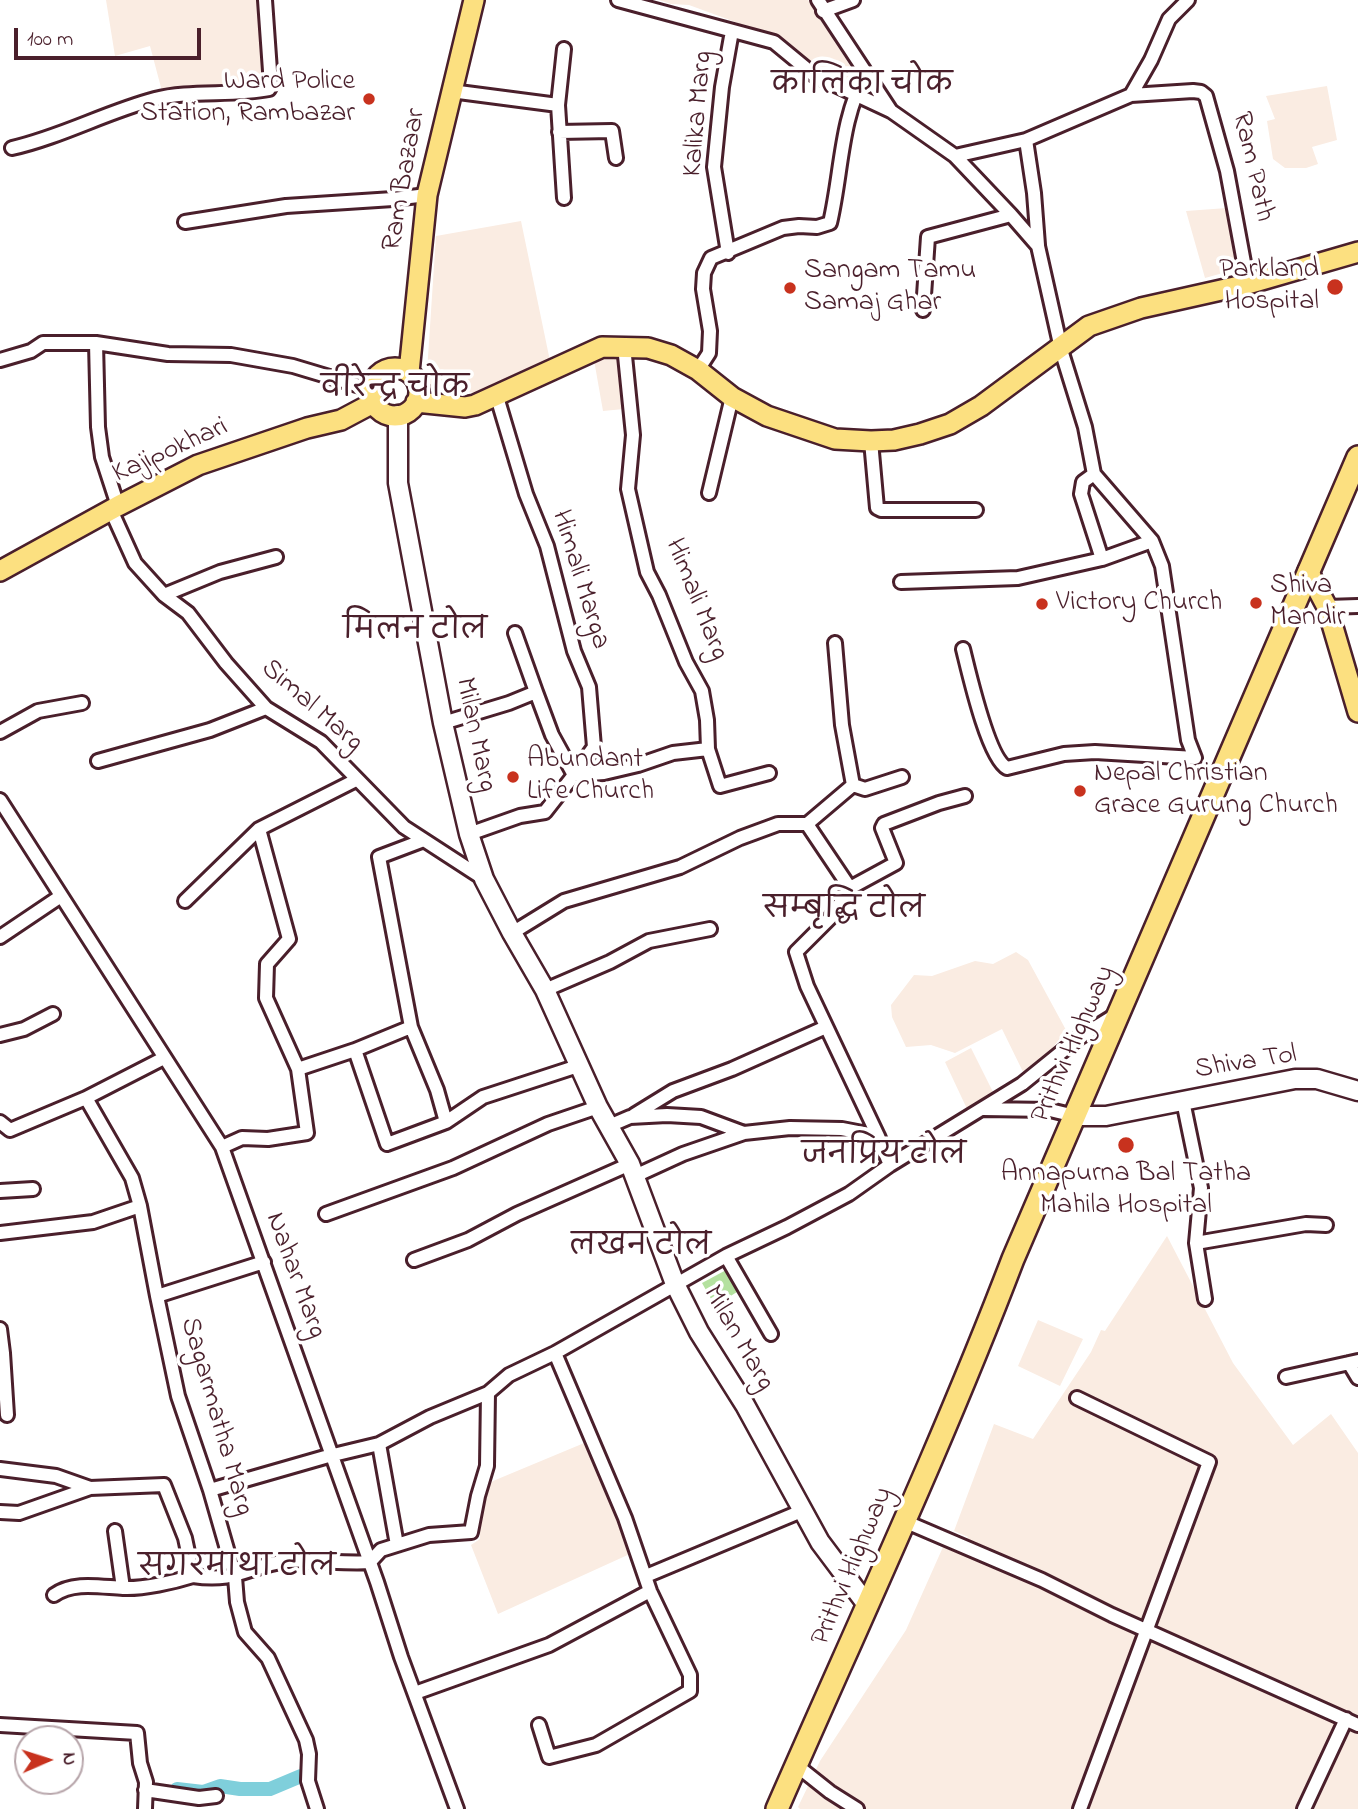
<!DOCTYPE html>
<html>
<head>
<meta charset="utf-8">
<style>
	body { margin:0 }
	#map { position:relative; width:1358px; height:1809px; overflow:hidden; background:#fff; font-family:"Indie Flower",sans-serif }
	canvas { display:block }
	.north { position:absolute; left:14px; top:1725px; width:70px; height:70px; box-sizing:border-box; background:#fff; border:2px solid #b7a5aa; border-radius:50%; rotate:87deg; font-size:19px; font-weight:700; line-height:28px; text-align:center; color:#4a1f2b }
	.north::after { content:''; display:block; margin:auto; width:24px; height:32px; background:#c8321e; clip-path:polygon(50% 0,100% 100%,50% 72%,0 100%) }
	.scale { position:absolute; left:14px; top:28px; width:187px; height:32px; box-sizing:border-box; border:4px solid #4a1f2b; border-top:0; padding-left:9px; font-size:21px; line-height:24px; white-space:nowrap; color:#4a1f2b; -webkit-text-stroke:5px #fff; paint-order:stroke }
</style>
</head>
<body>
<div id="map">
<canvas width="1358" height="1809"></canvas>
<div class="north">N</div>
<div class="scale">100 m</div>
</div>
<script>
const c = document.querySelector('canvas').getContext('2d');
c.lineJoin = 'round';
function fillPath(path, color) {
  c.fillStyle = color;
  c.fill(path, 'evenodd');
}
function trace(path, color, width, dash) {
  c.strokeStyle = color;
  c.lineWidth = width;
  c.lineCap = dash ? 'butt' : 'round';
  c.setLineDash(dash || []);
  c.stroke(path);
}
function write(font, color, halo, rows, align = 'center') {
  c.font = font + ' "Indie Flower","Playpen Sans Deva",sans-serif';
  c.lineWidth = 7;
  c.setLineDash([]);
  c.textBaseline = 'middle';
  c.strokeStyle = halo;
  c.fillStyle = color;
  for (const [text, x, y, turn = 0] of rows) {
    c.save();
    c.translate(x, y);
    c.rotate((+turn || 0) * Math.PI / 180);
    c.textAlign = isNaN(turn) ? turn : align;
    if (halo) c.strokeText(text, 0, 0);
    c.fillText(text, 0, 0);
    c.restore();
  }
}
const built = new Path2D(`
	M 106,0 L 260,0 L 265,85 L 163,95 L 150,46 L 115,56 Z
	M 659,0 L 808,0 L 858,78 L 846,82 L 738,23 L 689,5 L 671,4 Z
	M 1327,86 L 1337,140 L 1312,147 L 1318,164 L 1306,168 L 1285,168 L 1273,159 L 1267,121 L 1275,119 L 1266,96 Z
	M 1227,208 L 1236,236 L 1241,268 L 1205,278 L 1186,211 Z
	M 521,221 L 550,361 L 484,394 L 426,387 L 436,236 Z
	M 621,356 L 624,409 L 603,411 L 594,360 Z
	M 1016,952 L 1028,960 L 1066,1030 L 1041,1064 L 1026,1078 L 1002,1029 L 955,1053 L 931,1045 L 906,1047 L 892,1017 L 891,1005 L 914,975 L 932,976 L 975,961 L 993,964 Z
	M 971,1048 L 995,1096 L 968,1111 L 945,1062 Z
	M 1167,1236 L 1233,1363 L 1293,1445 L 1331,1414 L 1358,1453 L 1358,1809 L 800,1809 L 798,1807 L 820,1761 L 906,1630 L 943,1547 L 957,1553 L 968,1537 L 954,1531 L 994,1424 L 1033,1439 L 1091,1352 L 1101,1330 L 1105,1331 Z
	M 1038,1320 L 1083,1339 L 1060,1386 L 1018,1366 Z
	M 589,1441 L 632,1553 L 498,1614 L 471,1545 L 480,1539 L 480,1507 L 483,1491 L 493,1481 Z`);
const green = new Path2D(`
	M 728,1269 L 740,1290 L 715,1306 L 702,1283 Z`);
const canal = new Path2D(`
	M 177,1789 L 203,1792 L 220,1786 L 240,1789 L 270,1789 L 301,1776`);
const minor = new Path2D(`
	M 618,0 L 774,42 L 814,75 L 891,111 L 955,156 L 1011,215 L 1038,246 L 1062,353 L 1085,427 L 1094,474 L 1152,541 L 1162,566 L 1188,740 L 1195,758 L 1095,752 L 1064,754 L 1007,768 C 988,758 969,673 963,649
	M 818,0 L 891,111
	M 823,11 L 853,0
	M 451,91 L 558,105 L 564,49
	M 1131,95 L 1193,91 L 1201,92 L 1206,96 L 1227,171 L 1248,284
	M 558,105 L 564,198
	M 559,132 L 612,131 L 616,158
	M 1026,140 L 1034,193 L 1038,245
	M 12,148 C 61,137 106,112 155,99 C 189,90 233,96 269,89 L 271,85 L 265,0
	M 955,156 L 1026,140 L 1131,95 L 1151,60 L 1169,19 L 1188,0
	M 185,222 L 286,206 L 393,199 L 427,195
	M 728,253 L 714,167 L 722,87 L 732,31
	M 923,310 L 928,237 L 1011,215
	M 96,343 L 98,427 L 102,457 L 118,506
	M 624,346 L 633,435 L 628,489 L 647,572 L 659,595 L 686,662 L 702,691 L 707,720 L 708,749 L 720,786 L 769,773
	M 0,360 L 31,351 L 43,343 L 96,343 L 168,354 L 231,355 L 293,366 L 363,387 L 372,385
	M 698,370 L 709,353 L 710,331 L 703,289 L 704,273 L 711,258 L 783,228 L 799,226 L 817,227 L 830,223 C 842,172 840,120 866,73
	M 497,397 L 526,494 L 547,546 L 574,651 L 589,687 L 594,747 L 574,775 L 552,735 L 536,692
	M 871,441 L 877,508 L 881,510 L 976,510
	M 1094,474 L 1083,482 L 1081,494 L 1102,559
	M 709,493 L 732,397
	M 111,510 L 135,563 L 164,595 L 188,613 L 226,663 L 266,708 L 321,742 L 404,827 L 484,879
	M 901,582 L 1018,578 L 1102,559 L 1152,541
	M 164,595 L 220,572 L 276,557
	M 1327,607 L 1358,606
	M 835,643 L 842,725 L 853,785
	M 443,723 L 509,703 L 536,692 L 515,633
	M 0,732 L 38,711 L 82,703
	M 98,761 L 210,730 L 266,708
	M 853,785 L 865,789 L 902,777
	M 0,800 L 222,1147 L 377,1582 L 401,1657 L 457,1809
	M 807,824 L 853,785
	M 469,834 L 520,816 L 545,812 L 574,775 L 604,773 L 638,765 L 673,753 L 708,749
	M 185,901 L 259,829 L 356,780
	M 512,933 L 564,901 L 680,867 L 740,838 L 778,824 L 807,824 L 850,888
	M 0,937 L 61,896
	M 545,990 L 610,962 L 649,941 L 710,929
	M 411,1027 L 379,857 L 424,840
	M 0,1035 L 24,1029 L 53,1014
	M 355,1050 L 387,1144 L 446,1122 L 483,1097 L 581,1065
	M 298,1069 L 355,1050 L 411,1027 L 437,1090 L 446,1122
	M 1183,1101 L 1201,1188 L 1196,1243 L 1205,1299
	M 983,1109 L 1050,1110 L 1075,1116
	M 634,1115 L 673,1091 L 732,1069 L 826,1027
	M 0,1122 L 10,1130 L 86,1098
	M 609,1126 L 630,1117 L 667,1115 L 701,1117 L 744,1133 L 790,1128 L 842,1129 L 878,1136 L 890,1165
	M 878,1136 L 807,986 L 796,952 L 831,917 L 850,888 L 896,863 L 882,828 L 884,824 L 939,803 L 965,796
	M 222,1147 L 242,1138 L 268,1139 L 307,1133 L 298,1069 L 266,998 L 267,964 L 289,939 L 259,829
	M 635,1176 L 683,1154 L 744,1133
	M 0,1191 L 33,1189
	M 140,1206 L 132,1178 L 86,1098 L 164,1058
	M 326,1214 L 453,1168 L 548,1124 L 598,1107
	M 0,1233 L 93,1222 L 140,1206 L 157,1296
	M 1196,1243 L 1306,1224 L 1326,1225
	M 726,1256 L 771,1334
	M 414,1260 L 468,1240 L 517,1214 L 630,1164
	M 264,1262 L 157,1296 L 178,1396 L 210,1490 L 235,1577 L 237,1602 L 245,1632 L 268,1658 L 306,1740 L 309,1754 L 308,1781 L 317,1809
	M 0,1329 L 3,1353 L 0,1353
	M 3,1353 L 7,1415
	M 1349,1363 L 1358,1378
	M 1286,1377 L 1358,1361
	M 1077,1398 L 1209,1462 L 1080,1809
	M 379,1444 L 430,1417 L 488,1393
	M 0,1469 L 56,1476 L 90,1488
	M 210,1490 L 325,1457 L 379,1444 L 397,1545
	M 0,1512 L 19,1513 L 90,1488 L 164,1485 L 185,1538 L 193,1576 C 237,1583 250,1565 288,1561 C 315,1559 343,1564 370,1562
	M 904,1521 L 1042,1580 L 1112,1615 L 1358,1725
	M 115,1531 L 123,1588
	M 370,1562 L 381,1550 L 429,1535 L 471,1532 L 478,1496 L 487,1466 L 488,1393 L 509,1375 L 555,1353 L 726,1256 L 787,1227 L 849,1194 L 890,1165 L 1022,1084 L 1080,1037 L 1117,1014
	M 646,1576 L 804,1510
	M 54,1595 C 73,1581 101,1587 123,1588 C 143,1589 174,1582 193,1576
	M 415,1693 L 549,1645 L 650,1591
	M 0,1725 L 137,1733 L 140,1763 L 146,1782 L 145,1809
	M 539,1725 L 549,1757 L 596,1745 L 690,1691 L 690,1675 L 650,1591 L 625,1518 L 555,1353
	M 796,1765 L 830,1792 L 857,1809
	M 145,1790 L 199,1798 L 216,1796
	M 1304,1809 L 1346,1719`);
const secondary = new Path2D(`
	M 398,415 L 398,483 L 443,723 L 469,834 L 484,879 L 512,933 L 545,990 L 598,1107 L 630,1164 L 675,1284 L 699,1332 L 745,1405 L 820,1542 L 868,1606
	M 1075,1116 L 1106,1116 L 1295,1079 L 1317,1079 L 1358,1091`);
const primary = new Path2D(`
	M371 392a24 24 0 1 1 48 0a24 24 0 1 1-48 0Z
	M 409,372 L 427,195 L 474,0
	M 416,402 L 465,407 L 475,405 L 602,347 L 648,348 L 671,355 L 698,370 L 732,397 L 767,416 L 835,439 L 871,441 L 894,440 L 920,434 L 950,424 L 981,406 L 1089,326 L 1141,308 L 1248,284 L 1358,252
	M 0,571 L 118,506 L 198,465 L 307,428 L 341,420 L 373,403
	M 1308,571 L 1327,607 L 1358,712`);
const trunk = new Path2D(`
	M 777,1809 C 857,1626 942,1445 1013,1259 L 1358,457`);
const markers = [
	[369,99,7,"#c8321e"],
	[1335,287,9,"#c8321e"],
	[790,288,7,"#c8321e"],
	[1256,603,7,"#c8321e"],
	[1042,604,7,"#c8321e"],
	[513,777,7,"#c8321e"],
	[1080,791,7,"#c8321e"],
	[1126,1145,9,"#c8321e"]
];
const poiNames = [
	["Ward Police",355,83,"right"],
	["Station, Rambazar",355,115,"right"],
	["Parkland",1319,271,"right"],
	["Hospital",1319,303,"right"],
	["Sangam Tamu",804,272],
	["Samaj Ghar",804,304],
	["Shiva",1270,587],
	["Mandir",1270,619],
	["Victory Church",1056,604],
	["Abundant",527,761],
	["Life Church",527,793],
	["Nepal Christian",1094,775],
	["Grace Gurung Church",1094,807],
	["Annapurna Bal Tatha",1126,1175,"center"],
	["Mahila Hospital",1126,1207,"center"]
];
const streetNames = [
	["Kalika Marg",700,114,-85],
	["Ram Path",1251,167,77],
	["Ram Bazaar",406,180,-80],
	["Kajipokhari",171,452,-24],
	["Himali Marga",579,580,73],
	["Himali Marg",695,600,68],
	["Simal Marg",311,707,41],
	["Milan Marg",474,735,78],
	["Prithvi Highway",1075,1045,-66],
	["Shiva Tol",1246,1064,-9],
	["Nahar Marg",294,1276,70],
	["Milan Marg",737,1339,60],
	["Sagarmatha Marg",215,1417,74],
	["Prithvi Highway",854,1567,-67]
];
const neighbourhoodNames = [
	["कालिका चोक",862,88],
	["वीरेन्द्र चोक",395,391],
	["मिलन टोल",415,633],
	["सम्बृद्धि टोल",844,912],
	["जनप्रिय टोल",884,1158],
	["लखन टोल",640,1249],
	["सगरमाथा टोल",237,1570]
];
fillPath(built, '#faece2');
fillPath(green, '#b4e19f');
trace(canal, '#7fcfdb', 14);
trace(minor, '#4a1f2b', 18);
trace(secondary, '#4a1f2b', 23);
trace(primary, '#4a1f2b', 24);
trace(trunk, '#4a1f2b', 26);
trace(minor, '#fff', 12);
trace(secondary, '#fff', 18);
trace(primary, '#fce080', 19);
trace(trunk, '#fce080', 21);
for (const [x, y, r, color] of markers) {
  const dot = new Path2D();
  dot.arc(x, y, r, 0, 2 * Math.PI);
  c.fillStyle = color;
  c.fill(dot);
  trace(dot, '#fff', 2.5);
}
write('28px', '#4a1f2b', '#fff', poiNames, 'left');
write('28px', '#4a1f2b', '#fff', streetNames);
write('30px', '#4a1f2b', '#fff', neighbourhoodNames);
</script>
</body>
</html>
